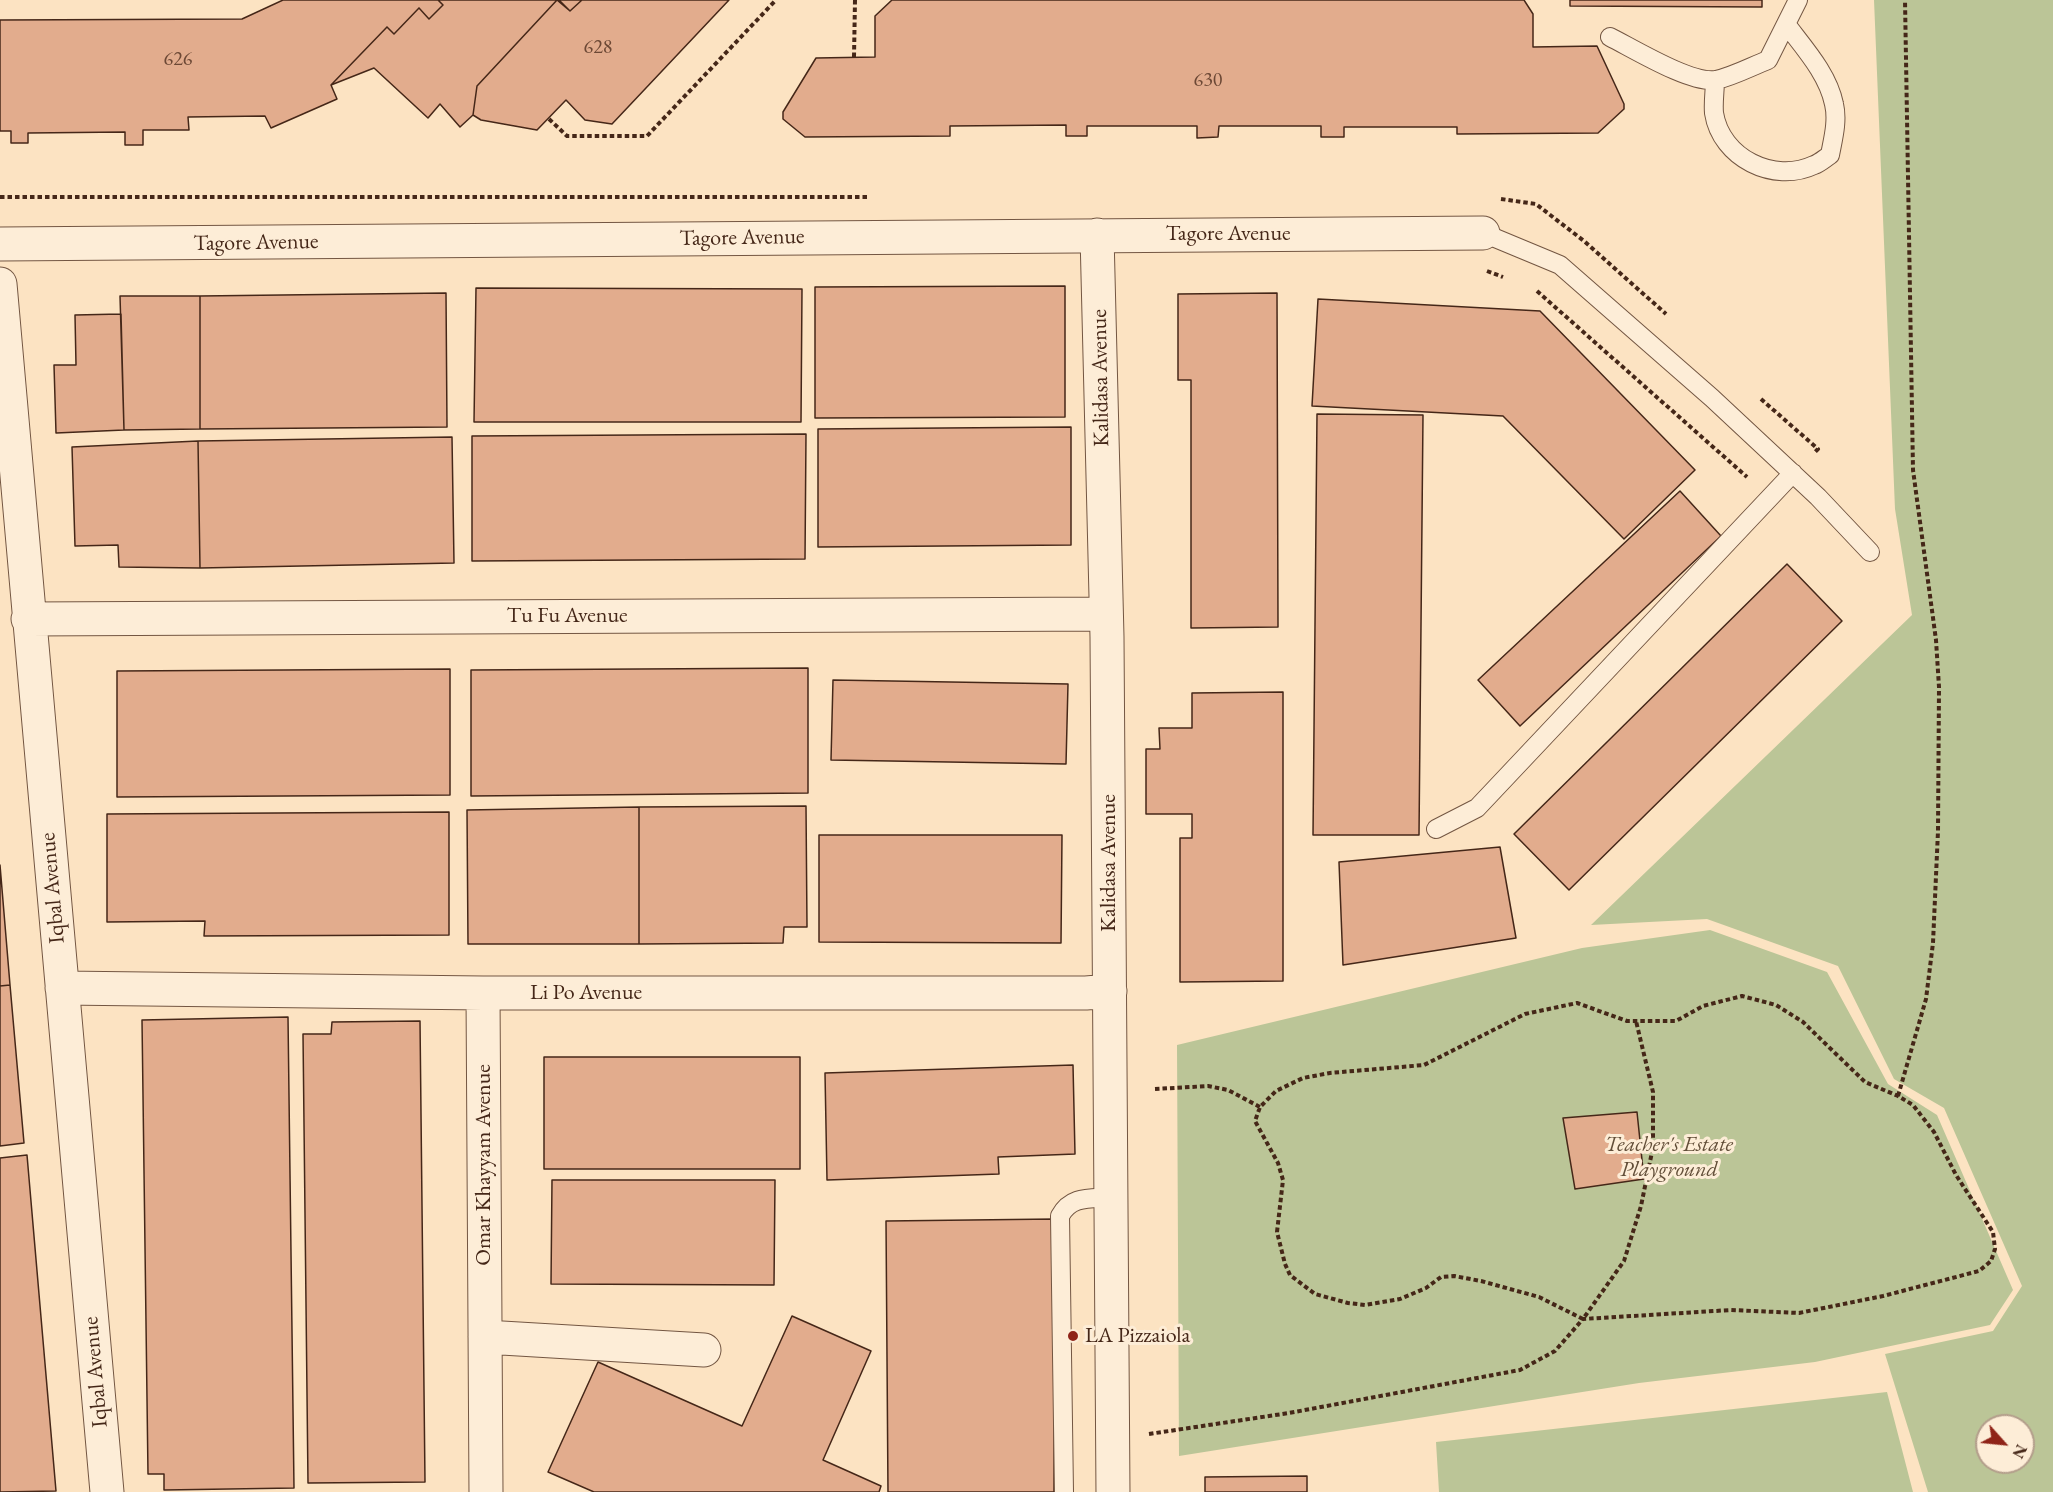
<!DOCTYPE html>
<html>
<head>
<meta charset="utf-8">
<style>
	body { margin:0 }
	#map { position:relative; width:2053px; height:1492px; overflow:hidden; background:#fce3c2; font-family:"EB Garamond",serif }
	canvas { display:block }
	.north { position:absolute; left:1975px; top:1414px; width:60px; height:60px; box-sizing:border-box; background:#fdedd7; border:2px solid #b39e8b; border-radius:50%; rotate:117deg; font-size:16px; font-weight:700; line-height:24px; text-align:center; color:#452718 }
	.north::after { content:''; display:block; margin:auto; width:21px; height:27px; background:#8f2418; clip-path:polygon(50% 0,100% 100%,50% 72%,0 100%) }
</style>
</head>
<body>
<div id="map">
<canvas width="2053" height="1492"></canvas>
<div class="north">N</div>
</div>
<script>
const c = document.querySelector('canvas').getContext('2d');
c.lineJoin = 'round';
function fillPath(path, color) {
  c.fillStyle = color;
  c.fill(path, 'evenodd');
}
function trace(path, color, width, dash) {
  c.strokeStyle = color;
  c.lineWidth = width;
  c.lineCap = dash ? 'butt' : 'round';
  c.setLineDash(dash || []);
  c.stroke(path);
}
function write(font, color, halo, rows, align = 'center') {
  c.font = font + ' "EB Garamond",serif';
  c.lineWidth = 6;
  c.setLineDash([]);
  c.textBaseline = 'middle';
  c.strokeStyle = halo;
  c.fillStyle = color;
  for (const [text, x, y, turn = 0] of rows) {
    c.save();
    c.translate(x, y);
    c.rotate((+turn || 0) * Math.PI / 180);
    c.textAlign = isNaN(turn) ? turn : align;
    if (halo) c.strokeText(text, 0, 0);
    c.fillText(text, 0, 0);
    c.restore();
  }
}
const green = new Path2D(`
	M 1874,0 L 2053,0 L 2053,1492 L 1928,1492 L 1885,1354 L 1993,1331 L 2022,1286 L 1944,1108 L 1894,1079 L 1838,966 L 1707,919 L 1591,925 L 1912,615 L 1895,509 ZM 1987,1426 L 2023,1426 L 2023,1462 L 1987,1462 Z
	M 1710,930 L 1827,972 L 1888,1084 L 1937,1115 L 2013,1290 L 1990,1325 L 1815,1362 L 1639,1383 L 1179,1456 L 1177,1045 L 1582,948 Z
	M 1887,1392 L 1913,1492 L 1439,1492 L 1436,1442 Z`);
const building = new Path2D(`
	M 283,0 L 438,0 L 443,5 L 429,19 L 419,8 L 394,34 L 387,27 L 331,85 L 337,99 L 271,128 L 265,116 L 188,117 L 189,130 L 143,130 L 143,145 L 125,145 L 125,132 L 28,133 L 28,143 L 11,143 L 11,131 L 0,131 L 0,20 L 242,19 Z
	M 438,0 L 557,0 L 477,86 L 473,115 L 460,127 L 440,104 L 428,118 L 374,68 L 331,85 L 387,27 L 394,34 L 419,8 L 429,19 L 443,5 Z
	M 557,0 L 570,11 L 582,0 L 729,0 L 612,124 L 585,120 L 566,100 L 537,130 L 481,120 L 473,115 L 477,86 Z
	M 559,0 L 582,0 L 570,11 Z
	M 892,0 L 1524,0 L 1533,14 L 1533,47 L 1597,46 L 1624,104 L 1624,109 L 1598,133 L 1457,134 L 1457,127 L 1344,127 L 1344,137 L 1321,137 L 1321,126 L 1219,126 L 1218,137 L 1197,138 L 1197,126 L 1087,126 L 1087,136 L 1066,136 L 1066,125 L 950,126 L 950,136 L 805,137 L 783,119 L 783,112 L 816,58 L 875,57 L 875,16 Z
	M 1570,0 L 1762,0 L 1762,7 L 1570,6 Z
	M 1065,286 L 1065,417 L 815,418 L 815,287 Z
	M 476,288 L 802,289 L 801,422 L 474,422 Z
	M 446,293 L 447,427 L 200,429 L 200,296 Z
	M 1277,293 L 1278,627 L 1191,628 L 1191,380 L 1178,380 L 1178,294 Z
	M 120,296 L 200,296 L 200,429 L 124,430 Z
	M 1318,299 L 1540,311 L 1695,470 L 1624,539 L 1503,416 L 1312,406 Z
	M 121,314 L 124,430 L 56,433 L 54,365 L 76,365 L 75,315 Z
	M 1317,414 L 1423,415 L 1419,835 L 1313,835 Z
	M 1071,427 L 1071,545 L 818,547 L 818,429 Z
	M 806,434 L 805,559 L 472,561 L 472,436 Z
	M 452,437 L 454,563 L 200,568 L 198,441 Z
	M 198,441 L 200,568 L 119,567 L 118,545 L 75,546 L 72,447 Z
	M 1680,491 L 1721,536 L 1520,726 L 1478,680 Z
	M 1787,564 L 1842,621 L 1569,890 L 1514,834 Z
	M 808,668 L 808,793 L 471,796 L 471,670 Z
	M 450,669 L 450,795 L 117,797 L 117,671 Z
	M 833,680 L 1068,684 L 1066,764 L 831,760 Z
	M 1283,692 L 1283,981 L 1180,982 L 1180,838 L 1192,838 L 1192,814 L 1146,814 L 1146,749 L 1160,749 L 1159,728 L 1192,728 L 1192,693 Z
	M 806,806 L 807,927 L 784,927 L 783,943 L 639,944 L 639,807 Z
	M 639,807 L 639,944 L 468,944 L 467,810 Z
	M 449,812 L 449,935 L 204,936 L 205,921 L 107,922 L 107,814 Z
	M 819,835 L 1062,835 L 1061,943 L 819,942 Z
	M 1500,847 L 1516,938 L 1343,965 L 1339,862 Z
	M 0,865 L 10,985 L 0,986 Z
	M 10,985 L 24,1143 L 0,1146 L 0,986 Z
	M 288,1017 L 294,1488 L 164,1490 L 164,1474 L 148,1474 L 142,1020 Z
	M 420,1021 L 425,1482 L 308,1483 L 303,1034 L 331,1034 L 332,1022 Z
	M 544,1057 L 800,1057 L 800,1169 L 544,1169 Z
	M 1073,1065 L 1075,1154 L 998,1157 L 999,1174 L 827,1180 L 825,1073 Z
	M 1637,1112 L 1644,1179 L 1575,1189 L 1563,1118 Z
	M 27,1155 L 56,1491 L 0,1492 L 0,1158 Z
	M 552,1180 L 775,1180 L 774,1285 L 551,1284 Z
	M 1055,1219 L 1054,1492 L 888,1492 L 886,1221 Z
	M 792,1316 L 871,1351 L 823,1460 L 881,1486 L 879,1492 L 594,1492 L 548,1472 L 598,1362 L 742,1426 Z
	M 1307,1476 L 1307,1492 L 1205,1492 L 1205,1477 Z`);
const path = new Path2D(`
	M 854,57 L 855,0
	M 549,119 L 567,136 L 647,136 L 776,0
	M 0,197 L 867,197
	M 1501,199 L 1536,204 L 1584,241 L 1666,314
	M 1487,271 L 1503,277
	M 1537,291 L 1747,477
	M 1761,399 L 1818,449 L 1815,452
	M 1155,1089 L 1208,1086 L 1228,1090 L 1260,1107
	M 1898,1096 L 1926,999 L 1933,943 L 1938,831 L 1939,687 L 1936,640 L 1913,470 L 1905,0
	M 1149,1434 L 1289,1413 L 1520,1370 L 1555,1351 L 1583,1319 L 1731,1310 L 1799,1313 L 1883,1296 L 1979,1271 L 1991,1261 L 1995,1249 L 1993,1232 L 1956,1175 L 1934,1132 L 1913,1105 L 1898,1096 L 1865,1082 L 1803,1022 L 1776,1005 L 1742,996 L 1703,1006 L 1676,1021 L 1627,1021 L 1577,1003 L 1525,1014 L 1424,1065 L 1330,1073 L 1303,1078 L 1276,1091 L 1260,1107 L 1255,1121 L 1278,1163 L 1283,1180 L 1277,1232 L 1285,1264 L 1290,1275 L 1315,1294 L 1348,1303 L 1365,1305 L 1400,1299 L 1426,1288 L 1441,1277 L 1454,1276 L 1481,1281 L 1539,1297 L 1583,1319 L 1624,1261 L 1641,1206 L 1653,1147 L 1653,1092 L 1636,1021`);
const lane = new Path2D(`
	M 1610,37 C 1634,49 1691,84 1716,80 C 1734,76 1752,66 1768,60 L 1798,0
	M 1715,80 C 1715,90 1713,102 1714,113 C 1721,158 1774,184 1814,165 C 1820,163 1825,158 1830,155 C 1833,139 1838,121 1834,104 C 1828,74 1804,48 1786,24
	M 1483,233 L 1560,265 L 1712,398 L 1818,497 L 1870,552
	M 1436,829 L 1477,808 L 1793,473
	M 1064,1492 L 1060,1216 C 1071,1195 1091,1199 1112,1197`);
const street = new Path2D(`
	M 1097,235 L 1107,637 L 1113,1492
	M 0,244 L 1483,233
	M 0,284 L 107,1492
	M 28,619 L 1106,614
	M 62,988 L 483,993 L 1086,993 L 1110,991
	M 483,993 L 486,1492
	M 485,1337 L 704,1350`);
const markers = [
	[1073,1336,6,"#8f2418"]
];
const numberNames = [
	["628",598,48],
	["626",178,60],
	["630",1208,81]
];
const streetNames = [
	["Tagore Avenue",1228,234],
	["Tagore Avenue",742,238,-1],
	["Tagore Avenue",256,243,-1],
	["Kalidasa Avenue",1101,378,-91],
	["Tu Fu Avenue",567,616],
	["Kalidasa Avenue",1109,863,-90],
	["Iqbal Avenue",53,888,-95],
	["Li Po Avenue",586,993],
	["Omar Khayyam Avenue",484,1165,-90],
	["Iqbal Avenue",96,1372,-95]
];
const parkNames = [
	["Teacher's Estate",1669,1145],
	["Playground",1669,1170]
];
const poiNames = [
	["LA Pizzaiola",1085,1336]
];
fillPath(green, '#bbc597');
fillPath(building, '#e2ac8d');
trace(building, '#452718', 1.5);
trace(lane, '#735642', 20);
trace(street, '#735642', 35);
trace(path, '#452718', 4, [4.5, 3]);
trace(lane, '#fdedd7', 18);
trace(street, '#fdedd7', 33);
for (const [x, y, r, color] of markers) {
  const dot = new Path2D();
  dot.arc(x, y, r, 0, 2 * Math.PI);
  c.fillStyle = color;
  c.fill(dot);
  trace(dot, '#fdedd7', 2);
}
write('20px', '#6c4835', null, numberNames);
write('22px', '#452718', '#fdedd7', streetNames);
write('italic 22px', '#624e38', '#fdedd7', parkNames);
write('22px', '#452718', '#fdedd7', poiNames, 'left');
</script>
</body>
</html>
